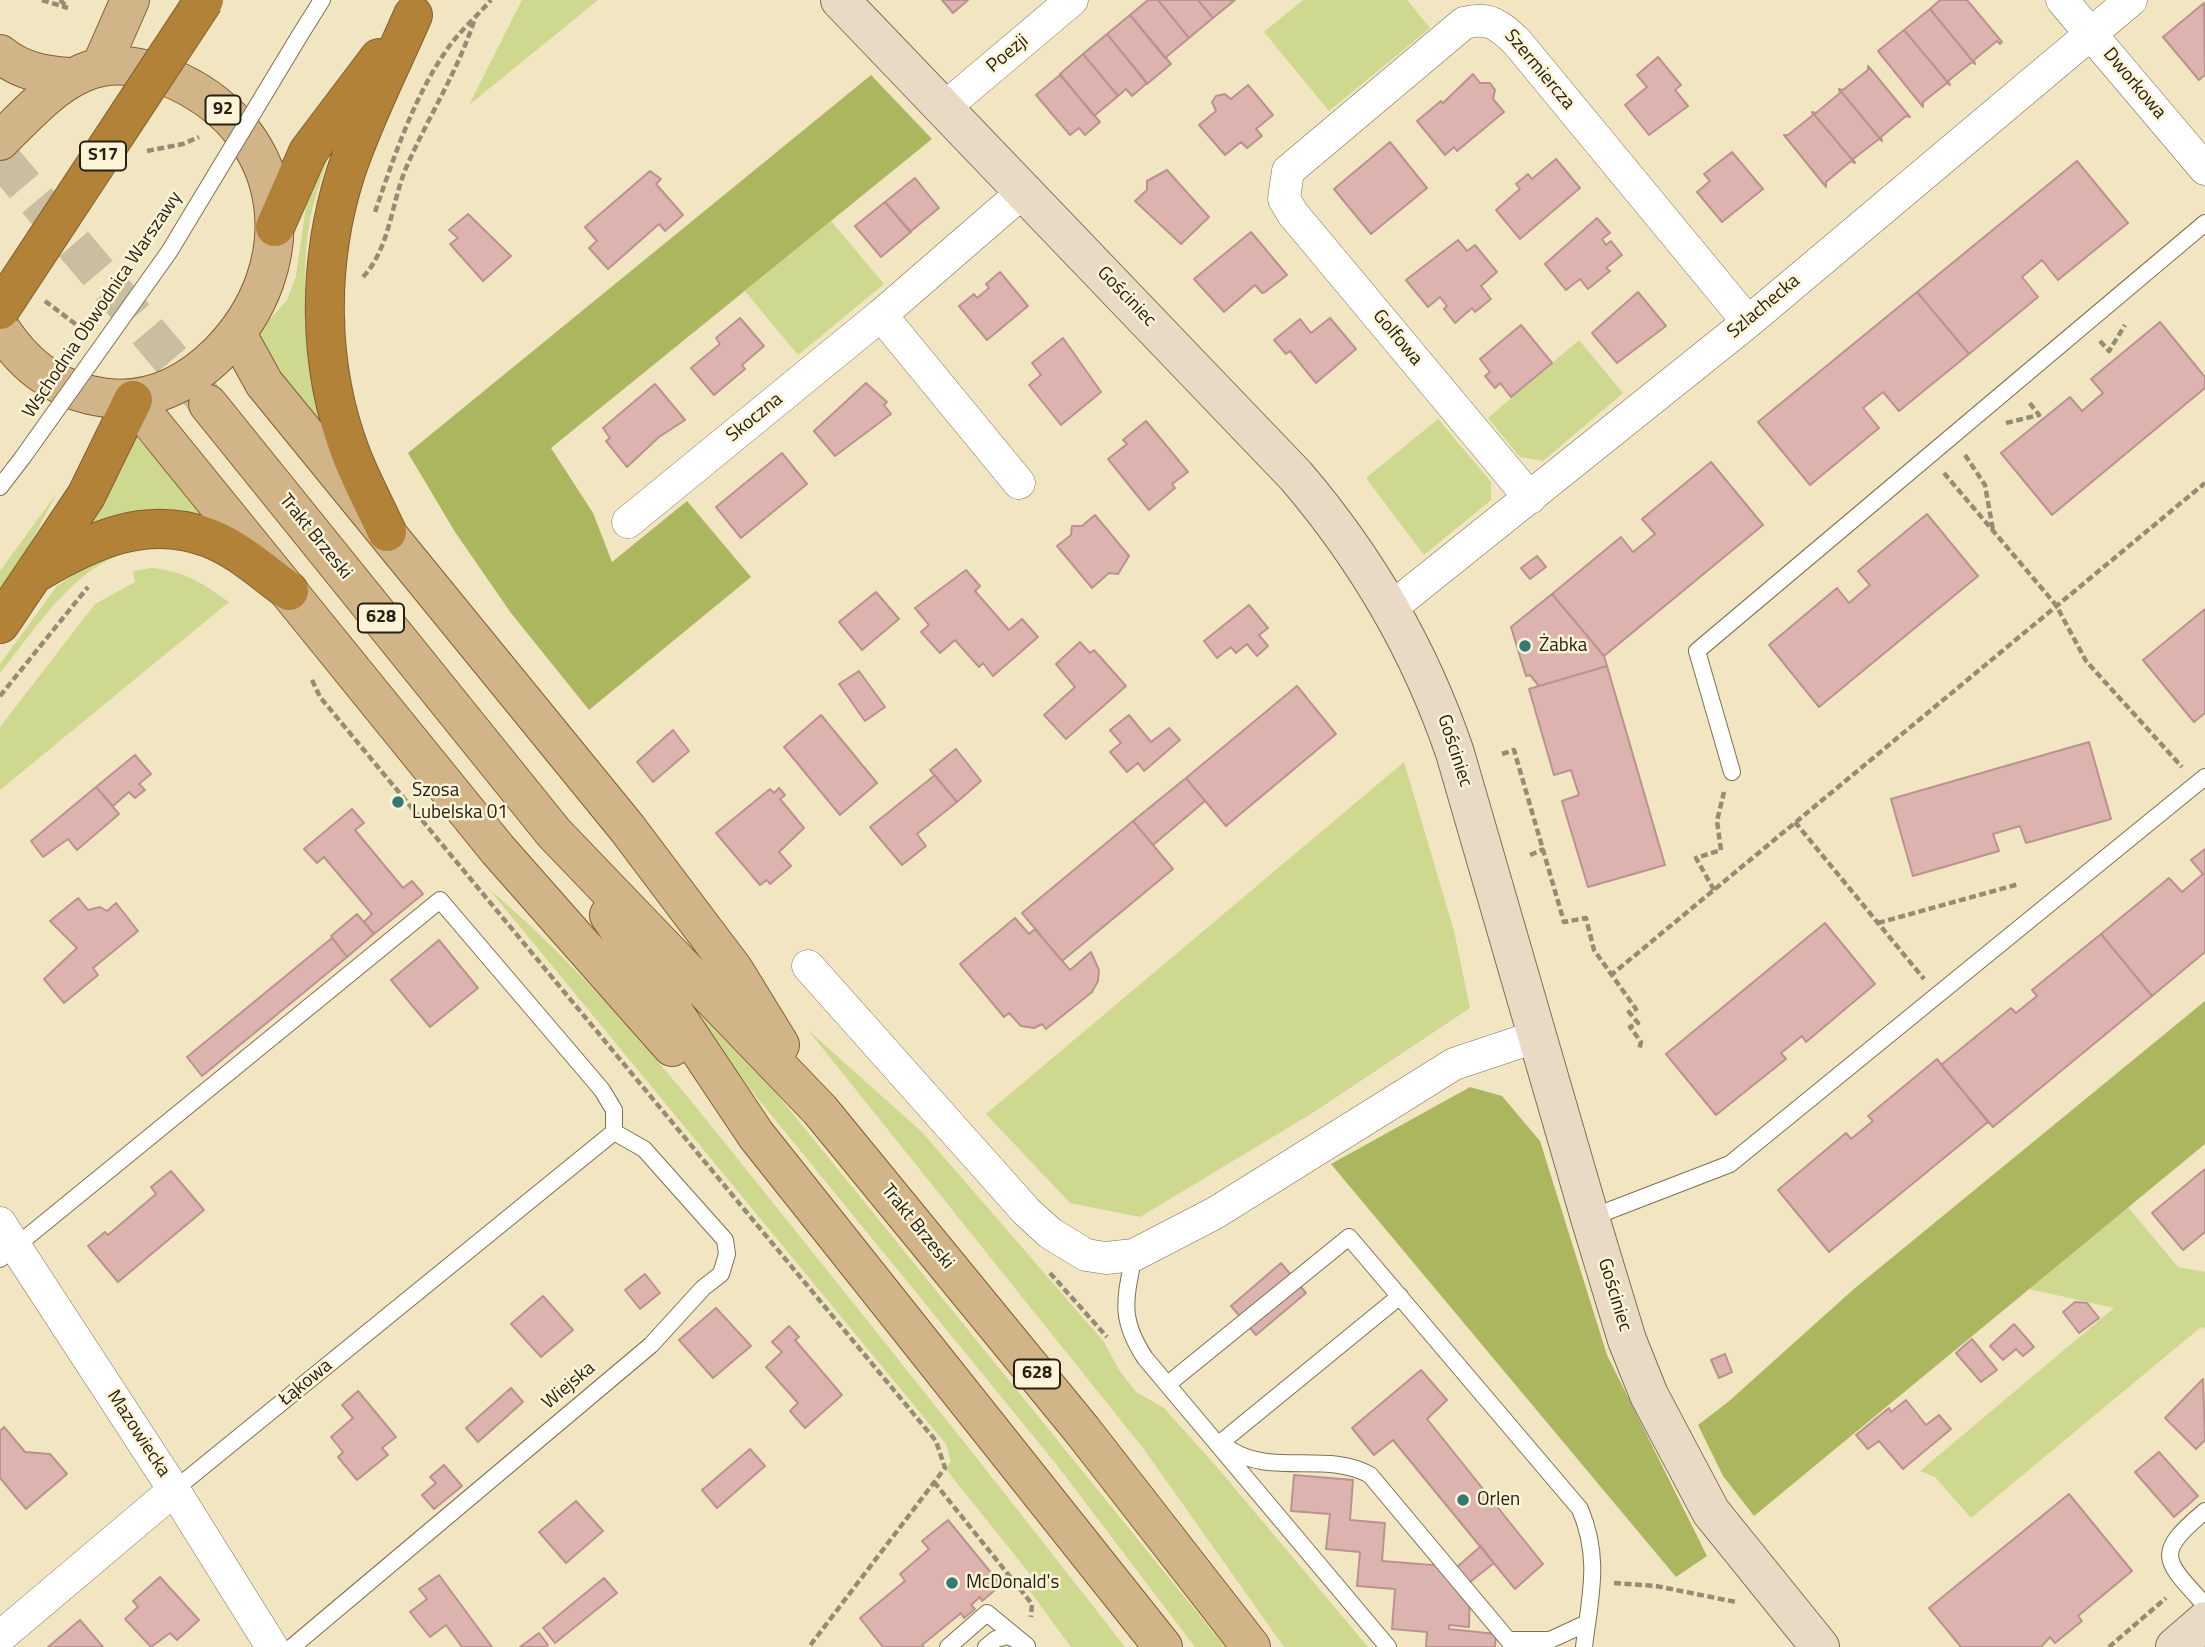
<!DOCTYPE html>
<html>
<head>
<meta charset="utf-8">
<style>
	body { margin:0 }
	canvas { display:block; background:#f2e5c2 }
</style>
</head>
<body>
<canvas width="2205" height="1647"></canvas>
<script>
const c = document.querySelector('canvas').getContext('2d');
c.lineJoin = 'round';
function fillPath(path, color) {
  c.fillStyle = color;
  c.fill(path, 'evenodd');
}
function trace(path, color, width, dash) {
  c.strokeStyle = color;
  c.lineWidth = width;
  c.lineCap = dash ? 'butt' : 'round';
  c.setLineDash(dash || []);
  c.stroke(path);
}
function write(font, color, halo, rows, align = 'center') {
  c.font = font + ' "Titillium Web",sans-serif';
  c.lineWidth = 5;
  c.setLineDash([]);
  c.textBaseline = 'middle';
  c.strokeStyle = halo;
  c.fillStyle = color;
  for (const [text, x, y, turn = 0] of rows) {
    c.save();
    c.translate(x, y);
    c.rotate((+turn || 0) * Math.PI / 180);
    c.textAlign = isNaN(turn) ? turn : align;
    if (halo) c.strokeText(text, 0, 0);
    c.fillText(text, 0, 0);
    c.restore();
  }
}
const green = new Path2D(`
	M 523,0 L 598,0 L 469,105 L 522,0 Z
	M 1303,0 L 1407,0 L 1430,28 L 1329,111 L 1264,32 Z
	M 335,132 C 328,166 312,197 308,232 C 300,303 308,372 326,441 L 254,337 L 287,300 L 296,276 L 308,192 Z
	M 831,221 L 884,284 L 798,355 L 745,291 Z
	M 1579,340 L 1623,393 L 1543,461 L 1520,457 L 1488,418 Z
	M 1438,419 L 1491,482 L 1491,500 L 1424,555 L 1366,478 Z
	M 134,434 L 208,520 L 93,528 L 91,523 Z
	M 57,493 L 18,566 L 0,592 L 0,571 Z
	M 141,548 C 76,562 40,624 0,673 L 0,664 L 57,586 L 105,554 Z
	M 152,568 C 184,571 204,584 229,602 L 0,790 L 0,727 L 95,604 L 135,582 L 133,571 Z
	M 1404,762 L 1454,931 L 1470,1008 L 1314,1112 L 1140,1217 L 1070,1203 L 986,1114 Z
	M 488,888 C 602,985 693,1103 786,1219 C 900,1361 1013,1503 1125,1647 L 1071,1647 L 1029,1590 L 1034,1579 L 945,1468 L 951,1462 L 946,1444 Z
	M 664,968 L 759,1072 L 1225,1647 L 1195,1647 L 1056,1464 L 746,1084 Z
	M 808,1030 L 922,1132 L 1104,1342 L 1119,1370 L 1136,1392 L 1164,1408 L 1216,1466 L 1368,1647 L 1284,1647 L 1143,1448 Z
	M 2128,1207 L 2178,1267 L 2205,1272 L 2205,1329 L 2201,1327 L 1971,1518 L 1935,1477 L 1920,1471 L 2114,1308 L 2029,1289 Z`);
const forest = new Path2D(`
	M 871,75 L 932,139 L 551,448 L 593,513 L 612,562 L 687,501 L 751,577 L 589,710 L 511,613 L 455,532 L 408,453 Z
	M 2205,1001 L 2205,1144 L 1754,1516 L 1723,1476 L 1698,1425 L 1728,1402 L 1855,1288 Z
	M 1470,1087 L 1502,1096 L 1540,1141 L 1607,1355 L 1707,1556 L 1676,1577 L 1331,1164 Z`);
const building = new Path2D(`
	M 942,0 L 968,0 L 953,13 Z
	M 1148,0 L 1158,0 L 1189,38 L 1165,58 L 1130,15 Z
	M 1158,0 L 1198,0 L 1213,18 L 1189,38 Z
	M 1198,0 L 1235,0 L 1213,18 Z
	M 1940,0 L 1967,0 L 2002,42 L 2000,44 L 1997,41 L 1974,60 L 1975,64 L 1930,9 Z
	M 2204,3 L 2205,75 L 2199,80 L 2163,37 Z
	M 1930,9 L 1975,64 L 1972,62 L 1948,81 L 1950,85 L 1904,30 Z
	M 1130,15 L 1171,64 L 1147,84 L 1107,34 Z
	M 1904,30 L 1950,85 L 1947,83 L 1923,102 L 1923,107 L 1878,51 Z
	M 1107,34 L 1147,83 L 1132,96 L 1126,89 L 1118,96 L 1083,54 Z
	M 1083,54 L 1118,96 L 1094,116 L 1060,74 Z
	M 1658,57 L 1681,85 L 1675,90 L 1688,106 L 1649,135 L 1625,105 L 1647,87 L 1637,75 Z
	M 1868,66 L 1910,117 L 1906,116 L 1881,137 L 1882,141 L 1839,89 L 1843,90 L 1868,70 Z
	M 1473,74 L 1480,83 L 1490,83 L 1495,90 L 1493,99 L 1504,112 L 1457,151 L 1454,147 L 1445,155 L 1417,121 L 1441,101 L 1443,103 Z
	M 1060,75 L 1100,122 L 1085,135 L 1079,128 L 1070,135 L 1036,95 Z
	M 1248,85 L 1273,115 L 1256,129 L 1262,136 L 1247,148 L 1241,142 L 1225,155 L 1199,125 L 1216,111 L 1212,102 L 1216,96 L 1225,94 L 1231,99 Z
	M 1839,89 L 1882,141 L 1879,139 L 1853,159 L 1855,163 L 1812,112 L 1816,113 L 1840,93 Z
	M 1812,112 L 1855,163 L 1851,161 L 1826,182 L 1826,187 L 1784,135 L 1788,135 L 1813,115 Z
	M 1390,142 L 1427,188 L 1371,234 L 1334,189 Z
	M 1732,152 L 1763,189 L 1722,222 L 1697,192 L 1710,181 L 1704,174 Z
	M 1556,159 L 1580,188 L 1520,239 L 1496,210 L 1520,189 L 1516,184 L 1528,174 L 1532,179 Z
	M 2077,161 L 2128,223 L 2058,280 L 2042,260 L 2022,277 L 2038,297 L 1969,354 L 1917,292 Z
	M 1167,170 L 1209,217 L 1181,244 L 1135,201 L 1147,190 L 1147,181 Z
	M 650,171 L 661,179 L 656,184 L 683,215 L 665,231 L 659,224 L 608,269 L 589,248 L 597,241 L 585,227 Z
	M 915,178 L 939,208 L 910,232 L 885,202 Z
	M 885,202 L 911,232 L 881,257 L 855,226 Z
	M 468,214 L 511,256 L 483,281 L 450,244 L 458,238 L 449,230 Z
	M 1597,218 L 1610,233 L 1602,239 L 1606,245 L 1611,241 L 1622,255 L 1606,268 L 1610,271 L 1588,289 L 1580,279 L 1566,290 L 1545,264 Z
	M 1251,232 L 1287,275 L 1265,292 L 1262,293 L 1255,285 L 1224,312 L 1194,279 Z
	M 1458,240 L 1467,251 L 1475,245 L 1497,272 L 1481,286 L 1491,299 L 1475,312 L 1472,308 L 1455,323 L 1444,309 L 1447,306 L 1440,297 L 1428,307 L 1406,280 Z
	M 1000,272 L 1028,306 L 987,340 L 959,306 L 974,294 L 977,298 L 989,288 L 986,284 Z
	M 1638,292 L 1666,326 L 1617,363 L 1592,333 Z
	M 1917,292 L 1969,354 L 1899,411 L 1883,392 L 1863,408 L 1879,428 L 1810,485 L 1758,422 Z
	M 740,318 L 764,346 L 742,365 L 745,369 L 714,395 L 691,368 L 720,344 L 716,338 Z
	M 1330,318 L 1356,349 L 1316,383 L 1290,351 L 1286,354 L 1274,340 L 1300,319 L 1311,333 Z
	M 2160,322 L 2205,377 L 2205,388 L 2052,515 L 2001,453 L 2070,397 L 2082,411 L 2103,393 L 2091,379 Z
	M 1521,325 L 1552,363 L 1511,397 L 1500,383 L 1495,388 L 1485,376 L 1490,372 L 1480,359 Z
	M 1063,338 L 1101,392 L 1061,425 L 1029,385 L 1041,375 L 1032,363 Z
	M 866,383 L 887,402 L 884,405 L 891,414 L 835,456 L 814,431 Z
	M 655,384 L 685,420 L 659,437 L 627,467 L 606,441 L 610,438 L 603,428 Z
	M 1146,421 L 1188,472 L 1172,484 L 1175,488 L 1149,510 L 1108,459 L 1127,444 L 1123,440 Z
	M 782,453 L 807,484 L 741,538 L 716,507 Z
	M 1711,462 L 1763,525 L 1604,656 L 1552,594 L 1621,537 L 1633,552 L 1655,534 L 1642,519 Z
	M 1927,514 L 1978,576 L 1819,707 L 1769,645 L 1837,588 L 1849,603 L 1870,585 L 1858,571 Z
	M 1095,515 L 1129,556 L 1118,574 L 1109,573 L 1092,588 L 1057,546 L 1071,535 L 1072,526 L 1082,526 Z
	M 1537,556 L 1546,567 L 1530,579 L 1521,568 Z
	M 966,570 L 980,586 L 975,591 L 1009,630 L 1022,619 L 1038,637 L 993,676 L 983,663 L 979,667 L 955,640 L 940,653 L 921,632 L 929,625 L 915,608 Z
	M 876,592 L 899,619 L 862,650 L 839,622 Z
	M 1552,594 L 1604,656 L 1607,666 L 1539,686 L 1530,675 L 1526,676 L 1511,627 Z
	M 1249,605 L 1268,628 L 1259,635 L 1268,646 L 1257,656 L 1247,644 L 1236,653 L 1231,647 L 1217,658 L 1204,641 Z
	M 2205,609 L 2205,713 L 2194,722 L 2143,660 Z
	M 1080,642 L 1090,653 L 1094,650 L 1126,686 L 1066,739 L 1044,715 L 1075,687 L 1056,664 Z
	M 1607,666 L 1665,865 L 1588,887 L 1562,801 L 1579,795 L 1571,770 L 1554,775 L 1529,689 Z
	M 859,671 L 885,707 L 865,721 L 839,684 Z
	M 1297,686 L 1336,734 L 1226,826 L 1186,778 Z
	M 821,715 L 877,783 L 840,815 L 784,747 Z
	M 1129,715 L 1151,742 L 1169,728 L 1180,740 L 1144,771 L 1138,763 L 1127,772 L 1110,752 L 1121,743 L 1110,730 Z
	M 673,730 L 689,751 L 653,782 L 637,762 Z
	M 2089,742 L 2111,819 L 2026,843 L 2020,826 L 1993,834 L 1999,851 L 1913,876 L 1891,799 Z
	M 956,749 L 981,781 L 957,802 L 930,770 Z
	M 135,755 L 151,774 L 139,784 L 145,790 L 135,798 L 129,792 L 113,806 L 96,787 Z
	M 935,775 L 957,802 L 917,834 L 926,846 L 902,865 L 870,827 Z
	M 1186,778 L 1205,801 L 1153,845 L 1133,821 Z
	M 96,787 L 119,814 L 77,850 L 68,839 L 43,857 L 31,841 Z
	M 779,788 L 785,795 L 780,799 L 804,828 L 779,852 L 791,866 L 770,884 L 767,880 L 760,885 L 716,833 L 770,789 L 774,793 Z
	M 352,809 L 364,823 L 355,830 L 403,888 L 412,881 L 423,894 L 374,934 L 364,922 L 372,914 L 324,857 L 317,863 L 304,849 Z
	M 1133,821 L 1173,869 L 1062,961 L 1022,913 Z
	M 2205,849 L 2205,952 L 2152,996 L 2101,934 L 2169,878 L 2182,892 L 2203,874 L 2191,860 Z
	M 78,898 L 88,910 L 100,907 L 107,911 L 116,903 L 138,931 L 93,968 L 98,975 L 64,1003 L 44,979 L 77,948 L 50,921 Z
	M 357,914 L 374,934 L 347,957 L 331,936 Z
	M 1015,918 L 1029,934 L 1035,929 L 1070,970 L 1091,952 L 1099,970 L 1098,981 L 1092,992 L 1046,1029 L 1042,1024 L 1034,1028 L 1021,1026 L 1009,1013 L 1004,1017 L 960,964 Z
	M 1825,923 L 1875,984 L 1806,1042 L 1802,1036 L 1781,1053 L 1786,1059 L 1716,1115 L 1666,1054 Z
	M 2101,934 L 2152,996 L 1993,1127 L 1941,1065 L 2011,1008 L 2016,1013 L 2037,996 L 2032,990 Z
	M 332,938 L 347,957 L 202,1076 L 187,1057 Z
	M 439,940 L 478,988 L 430,1027 L 391,980 Z
	M 1937,1059 L 1988,1122 L 1829,1252 L 1778,1190 L 1846,1133 L 1851,1139 L 1873,1121 L 1868,1116 Z
	M 2205,1169 L 2205,1232 L 2183,1250 L 2152,1213 Z
	M 171,1171 L 204,1210 L 118,1282 L 88,1246 L 105,1232 L 108,1235 L 156,1194 L 151,1187 Z
	M 1281,1263 L 1306,1293 L 1256,1335 L 1231,1306 Z
	M 645,1274 L 660,1293 L 640,1309 L 625,1290 Z
	M 543,1296 L 573,1330 L 541,1357 L 511,1324 Z
	M 2075,1302 L 2087,1303 L 2099,1318 L 2079,1333 L 2063,1312 Z
	M 716,1308 L 751,1346 L 713,1378 L 679,1340 Z
	M 2014,1324 L 2034,1347 L 2023,1356 L 2016,1349 L 2003,1360 L 1990,1346 Z
	M 789,1326 L 799,1337 L 795,1340 L 842,1395 L 805,1428 L 790,1411 L 798,1403 L 766,1367 L 782,1352 L 772,1342 Z
	M 1972,1339 L 1997,1370 L 1981,1382 L 1956,1353 Z
	M 1725,1354 L 1732,1372 L 1719,1378 L 1711,1360 Z
	M 1421,1370 L 1447,1400 L 1427,1419 L 1543,1564 L 1515,1589 L 1393,1440 L 1374,1455 L 1352,1428 Z
	M 2203,1379 L 2205,1440 L 2196,1449 L 2165,1418 Z
	M 511,1388 L 523,1402 L 478,1442 L 466,1428 Z
	M 358,1391 L 396,1437 L 382,1448 L 388,1455 L 357,1480 L 338,1457 L 343,1452 L 331,1437 L 353,1418 L 342,1405 Z
	M 1906,1400 L 1926,1425 L 1939,1415 L 1951,1429 L 1903,1469 L 1879,1441 L 1868,1449 L 1856,1435 L 1889,1408 L 1891,1412 Z
	M 4,1427 L 25,1452 L 50,1454 L 67,1474 L 26,1509 L 0,1478 L 0,1431 Z
	M 750,1449 L 765,1466 L 717,1508 L 702,1490 Z
	M 2159,1452 L 2198,1496 L 2174,1517 L 2135,1472 Z
	M 444,1465 L 462,1486 L 434,1509 L 422,1495 L 436,1483 L 430,1477 Z
	M 1294,1475 L 1353,1480 L 1350,1520 L 1385,1523 L 1382,1561 L 1457,1567 L 1481,1546 L 1494,1563 L 1470,1582 L 1469,1627 L 1449,1625 L 1449,1629 L 1496,1634 L 1495,1647 L 1426,1647 L 1427,1632 L 1392,1629 L 1395,1589 L 1357,1586 L 1360,1552 L 1326,1549 L 1330,1514 L 1291,1511 Z
	M 2069,1494 L 2132,1571 L 2078,1616 L 2082,1621 L 2055,1643 L 2050,1637 L 2041,1647 L 1961,1647 L 1929,1608 Z
	M 576,1501 L 603,1531 L 566,1563 L 539,1532 Z
	M 948,1520 L 1001,1585 L 982,1601 L 980,1597 L 971,1605 L 975,1609 L 964,1618 L 961,1613 L 922,1645 L 924,1647 L 883,1647 L 860,1618 L 905,1581 L 900,1574 L 929,1549 L 922,1541 Z
	M 439,1575 L 492,1647 L 462,1647 L 446,1625 L 430,1637 L 410,1612 L 427,1599 L 419,1589 Z
	M 160,1577 L 199,1620 L 177,1640 L 170,1633 L 151,1647 L 125,1619 L 138,1607 L 133,1601 Z
	M 604,1578 L 617,1593 L 555,1643 L 543,1628 Z
	M 80,1620 L 103,1647 L 48,1647 Z
	M 539,1633 L 548,1645 L 545,1647 L 520,1647 Z`);
const primaryTunnel = new Path2D(`
	M 0,157 L 207,402`);
const path = new Path2D(`
	M 42,0 L 68,8
	M 60,0 L 67,7
	M 147,151 L 183,144 L 199,137
	M 375,212 C 394,157 414,96 448,48 C 460,31 477,16 491,0
	M 363,277 C 390,248 391,204 406,168 C 428,117 457,73 474,21
	M 45,301 L 86,332
	M 2100,341 L 2109,351 L 2125,325
	M 2006,423 L 2039,415 L 2028,401
	M 1965,455 L 1985,485 L 1993,530
	M 1944,473 L 2056,605 L 2086,661 L 2182,767
	M 312,680 L 320,697 L 936,1441 L 945,1468 L 809,1647
	M 0,696 L 88,587
	M 1502,754 L 1514,750 L 1564,922 L 1586,918 L 1594,950 L 1636,1009 L 1629,1012 L 1638,1023 L 1630,1027 L 1641,1042 L 1639,1050
	M 1795,822 L 1924,979
	M 1530,855 L 1544,849
	M 1714,890 L 1696,858 L 1721,850 L 1717,821 L 1724,792
	M 1878,923 L 2019,884
	M 1610,976 L 2205,483
	M 1050,1273 L 1107,1337
	M 934,1482 L 1032,1604 L 1031,1617
	M 1614,1583 L 1656,1586 L 1736,1602
	M 2109,1647 L 2166,1598`);
const lane = new Path2D(`
	M 300,35 L 322,0
	M 0,487 L 23,457
	M 1732,772 L 1697,651 L 2205,223
	M 1590,1218 L 1730,1164 L 2205,777
	M 1134,1255 C 1125,1300 1119,1318 1145,1358 L 1388,1647
	M 0,1259 L 440,900 L 602,1090 L 614,1110 L 614,1132
	M 1168,1384 L 1349,1237 L 1580,1509 C 1601,1559 1590,1596 1584,1647
	M 1219,1444 L 1400,1296
	M 1231,1450 C 1272,1476 1328,1451 1370,1475 L 1514,1647
	M 174,1490 L 614,1132
	M 2205,1511 C 2154,1554 2163,1559 2205,1605
	M 1508,1640 L 1550,1640 L 1587,1623
	M 292,1647 L 651,1345 L 703,1288 L 721,1274 L 727,1254 L 725,1240 L 644,1149 L 614,1132
	M 948,1647 L 987,1613 L 1027,1646
	M 986,1647 L 996,1639 L 1008,1636 L 1021,1642`);
const street = new Path2D(`
	M 2062,0 L 2205,169
	M 944,108 L 1072,0
	M 881,315 L 1019,483
	M 1530,498 L 1293,214 L 1284,199 L 1288,171 L 1464,23 C 1489,16 1499,25 1517,42 L 1748,322
	M 628,522 L 881,315 L 1024,191
	M 1391,608 L 1748,322 L 2131,0
	M 808,966 L 1026,1211 L 1050,1233 L 1086,1255 L 1106,1258 L 1134,1255 L 1215,1213 L 1454,1064 L 1538,1036
	M 0,1223 L 174,1490 L 272,1647
	M 0,1637 L 174,1490`);
const secondary = new Path2D(`
	M 840,0 L 1296,476 C 1367,559 1420,650 1455,753 L 1590,1218 L 1627,1340 L 1649,1395 L 1711,1512 L 1820,1647
	M 2175,1647 L 2205,1621`);
const primary = new Path2D(`
	M 0,54 C 21,71 43,75 69,77
	M 101,66 L 130,0
	M 0,141 C 56,85 93,41 177,81 C 291,134 305,266 219,353 C 184,388 140,407 90,395 C 49,385 23,363 0,328
	M 237,334 L 264,383 L 627,828 L 734,970 L 780,1045
	M 133,400 L 498,850 L 672,1047
	M 208,404 L 554,833 L 820,1110 L 1082,1430 L 1251,1647
	M 609,915 L 756,1135 L 1163,1647`);
const highway = new Path2D(`
	M 275,227 L 308,152 L 379,58
	M 387,532 C 375,506 361,480 351,454 C 317,365 317,262 346,172 C 364,118 391,66 413,15
	M 36,573 C 90,541 146,514 209,538 C 238,549 264,573 289,591
	M 0,624 L 86,496 L 133,400`);
const laneBridge = new Path2D(`
	M 23,457 L 169,252 L 300,35`);
const highwayBridge = new Path2D(`
	M 0,310 L 204,0`);
const markers = [
	[1525,646,7,"#327a73"],
	[398,802,7,"#327a73"],
	[1463,1500,7,"#327a73"],
	[952,1583,7,"#327a73"]
];
const shields = [
	[223,110,35],
	[103,156,46],
	[381,618,46],
	[1037,1374,46]
];
const shieldNames = [
	["92",223,110],
	["S17",103,156],
	["628",381,618],
	["628",1037,1374]
];
const streetNames = [
	["Poezji",1008,54,-40],
	["Szermiercza",1539,70,50],
	["Dworkowa",2134,84,50],
	["Gościniec",1126,297,46],
	["Wschodnia Obwodnica Warszawy",103,305,-56],
	["Szlachecka",1764,307,-40],
	["Golfowa",1397,338,50],
	["Skoczna",755,418,-39],
	["Trakt Brzeski",315,537,51],
	["Gościniec",1454,751,72],
	["Trakt Brzeski",917,1227,51],
	["Gościniec",1614,1295,73],
	["Łąkowa",306,1383,-39],
	["Wiejska",569,1386,-40],
	["Mazowiecka",138,1434,57]
];
const poiNames = [
	["Żabka",1539,646],
	["Szosa",412,791],
	["Lubelska 01",412,813],
	["Orlen",1477,1500],
	["McDonald's",966,1583]
];
fillPath(green, '#ced88e');
fillPath(forest, '#acb65e');
fillPath(building, '#ddb3af');
trace(building, '#ba928e', 2);
trace(primaryTunnel, '#c9be9f', 38, [38, 19]);
trace(lane, '#7c7151', 18);
trace(street, '#7c7151', 33);
trace(secondary, '#7c7151', 40);
trace(primary, '#81602c', 40);
trace(highway, '#81602c', 40);
trace(path, '#968c73', 4.5, [7, 3.5]);
trace(lane, '#fff', 16);
trace(street, '#fff', 32);
trace(secondary, '#e8dac4', 38);
trace(primary, '#d1b488', 38);
trace(highway, '#b28239', 38);
trace(laneBridge, '#7c7151', 18, []);
trace(highwayBridge, '#81602c', 40, []);
trace(laneBridge, '#fff', 16);
trace(highwayBridge, '#b28239', 38);
for (const [x, y, r, color] of markers) {
  const dot = new Path2D();
  dot.arc(x, y, r, 0, 2 * Math.PI);
  c.fillStyle = color;
  c.fill(dot);
  trace(dot, '#fdf3d6', 2.5);
}
for (const [x, y, w] of shields) {
  const box = new Path2D();
  box.roundRect(x - w / 2, y - 14.5, w, 29, 5);
  c.fillStyle = '#fdf3d6';
  c.fill(box);
  trace(box, '#262114', 2);
}
write('bold 18px', '#262114', null, shieldNames);
write('19px', '#262114', '#fdf3d6', streetNames);
write('19px', '#262114', '#fdf3d6', poiNames, 'left');
</script>
</body>
</html>
